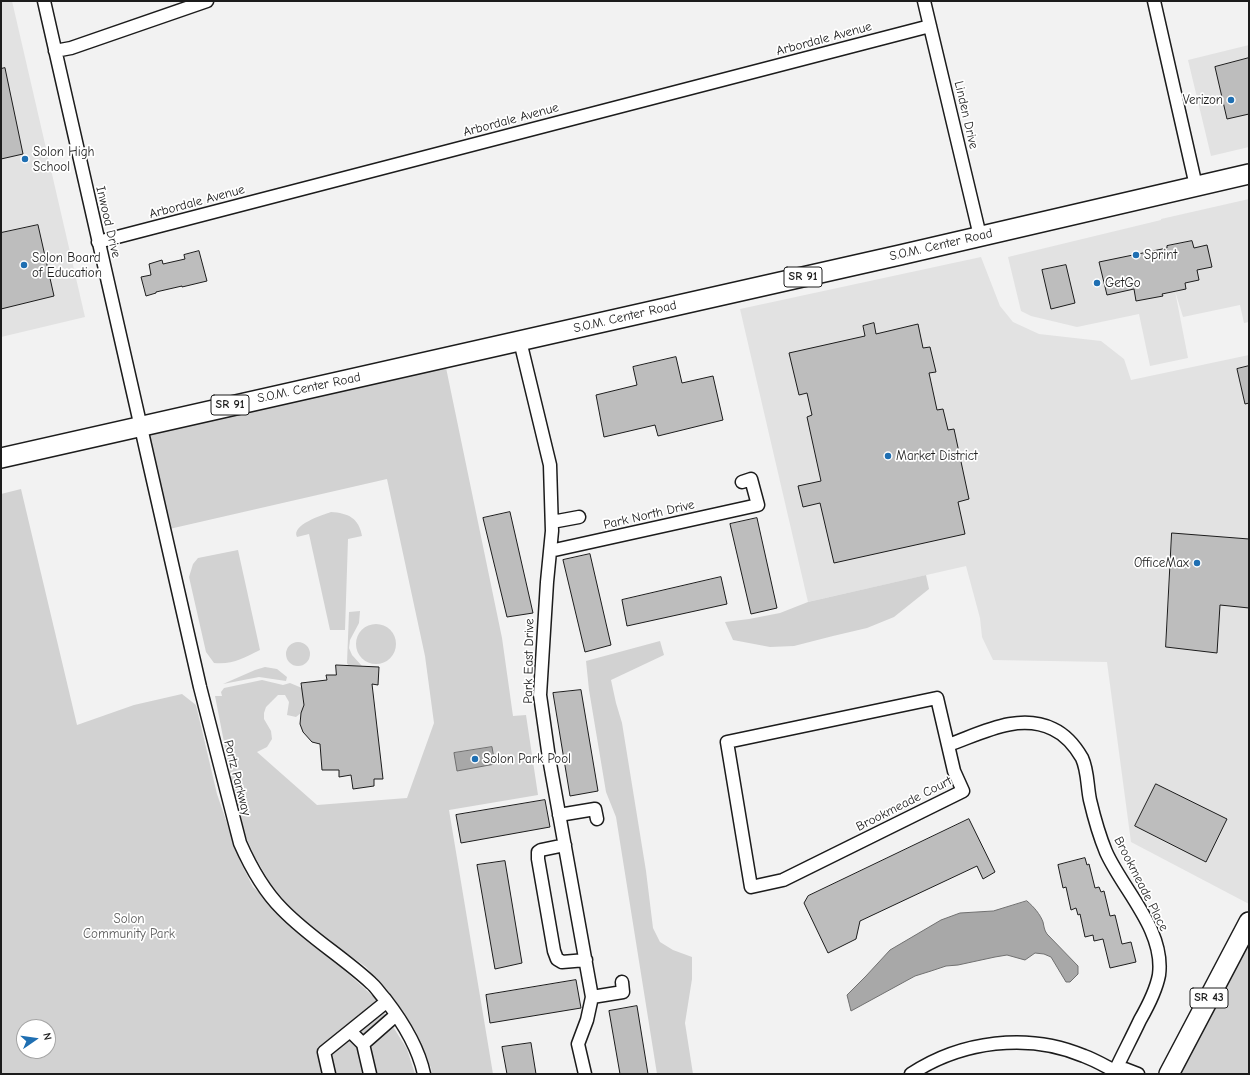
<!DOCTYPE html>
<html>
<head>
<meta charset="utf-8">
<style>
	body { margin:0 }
	#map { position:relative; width:1250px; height:1075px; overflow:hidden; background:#f2f2f2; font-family:"Comic Neue",sans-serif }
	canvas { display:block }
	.frame { position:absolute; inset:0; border:2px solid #1c1c1c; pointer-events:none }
	.north { position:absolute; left:16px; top:1019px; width:40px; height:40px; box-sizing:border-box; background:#fff; border:1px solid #a4a4a4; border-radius:50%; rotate:77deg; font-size:11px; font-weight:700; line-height:16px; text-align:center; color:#1c1c1c }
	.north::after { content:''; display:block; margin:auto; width:14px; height:18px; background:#1f6fb2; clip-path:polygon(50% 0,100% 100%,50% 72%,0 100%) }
</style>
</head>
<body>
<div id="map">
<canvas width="1250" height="1075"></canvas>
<div class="frame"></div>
<div class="north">N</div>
</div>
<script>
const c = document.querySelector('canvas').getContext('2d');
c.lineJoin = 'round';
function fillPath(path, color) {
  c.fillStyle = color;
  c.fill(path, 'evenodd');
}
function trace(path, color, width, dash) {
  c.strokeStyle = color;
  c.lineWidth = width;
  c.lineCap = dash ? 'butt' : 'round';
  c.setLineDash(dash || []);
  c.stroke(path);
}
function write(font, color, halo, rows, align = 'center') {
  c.font = font + ' "Comic Neue",sans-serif';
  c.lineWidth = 3.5;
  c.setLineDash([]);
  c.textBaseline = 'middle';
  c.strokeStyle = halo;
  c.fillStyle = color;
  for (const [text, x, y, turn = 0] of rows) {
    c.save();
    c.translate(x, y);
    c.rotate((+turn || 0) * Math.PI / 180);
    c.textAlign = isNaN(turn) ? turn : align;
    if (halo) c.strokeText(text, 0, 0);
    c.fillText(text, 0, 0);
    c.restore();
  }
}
const built = new Path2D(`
	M 1,1 L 12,1 L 85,317 L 1,337 Z
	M 1249,45 L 1249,147 L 1211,156 L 1188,60 Z
	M 1249,199 L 1249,322 L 1244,323 L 1240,305 L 1183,317 L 1175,291 L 1188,358 L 1150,366 L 1139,314 L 1077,327 L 1031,316 L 1021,311 L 1008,257 L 1161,220 L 1161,219 Z
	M 981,257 L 1000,306 L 1013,322 L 1039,334 L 1101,341 L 1124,359 L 1131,380 L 1249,355 L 1249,904 L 1131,842 L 1107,662 L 993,660 L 982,637 L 980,618 L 966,566 L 808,602 L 740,309 Z`);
const green = new Path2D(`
	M 444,358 L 502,638 L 513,716 L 526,715 L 538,795 L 449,810 L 493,1074 L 432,1074 L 431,1068 L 416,1032 L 395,1000 L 366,967 L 313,929 L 287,904 L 270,883 L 255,857 L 240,824 L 215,696 L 222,696 L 221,692 L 224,688 L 262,680 L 283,685 L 290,683 L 302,688 C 303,700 308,709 296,717 L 287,715 L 289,702 L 285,695 L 278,695 L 266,707 L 264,713 L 264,719 L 271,731 L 272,739 L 267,747 L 257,752 L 317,805 L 407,798 L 434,723 L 425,656 L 387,479 L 165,530 L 141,425 Z
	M 21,489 L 77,725 L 134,705 L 182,694 L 196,705 L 217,794 L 240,861 L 253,887 L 375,998 L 407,1049 L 415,1074 L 1,1074 L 1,494 ZM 24,1027 L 48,1027 L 48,1051 L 24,1051 Z
	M 331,512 C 348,513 359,518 362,536 L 348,539 L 345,630 L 330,630 L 309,534 L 297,537 C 291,525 322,515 331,512 Z
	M 238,550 L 260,650 C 244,658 232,665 214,663 L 206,652 L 189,577 L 193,564 L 198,558 Z
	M 926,575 L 929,589 L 894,617 L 867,628 L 833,636 L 794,646 L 770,647 L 733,640 L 725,622 L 749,619 L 780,613 L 808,602 Z
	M 360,611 L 359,623 L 350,640 L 349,648 L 352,655 L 362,666 L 348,665 L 347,663 L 349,612 Z
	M356 644a20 20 0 1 1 40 0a20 20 0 1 1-40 0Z
	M 660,641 L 664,655 L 611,680 L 616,703 L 622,723 L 646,871 L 653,928 L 660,942 L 673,950 L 692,957 L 692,979 L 685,1023 L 693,1074 L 657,1074 L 616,817 L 606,792 L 589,690 L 586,661 Z
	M286 654a12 12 0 1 1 24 0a12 12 0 1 1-24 0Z
	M 265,667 L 277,669 L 287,677 L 286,681 L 259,677 L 223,684 L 255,670 Z
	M 1249,922 L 1249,1074 L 1169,1074 Z`);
const water = new Path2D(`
	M 492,747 L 495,764 L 457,771 L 454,753 Z
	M 1027,901 C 1034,907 1040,914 1043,922 C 1044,926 1044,930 1047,934 L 1078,966 L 1078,974 L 1070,982 L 1066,982 L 1051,957 L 1044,954 L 1035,953 L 1025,960 L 1007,955 L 995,957 L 958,965 L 946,966 L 931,971 L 915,976 L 851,1011 L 847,995 L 866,976 L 890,950 L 941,920 L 960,913 L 993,911 Z`);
const building = new Path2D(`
	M 1249,58 L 1249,114 L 1227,119 L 1215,67 Z
	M 5,68 L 23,154 L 1,159 L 1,69 Z
	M 38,225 L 54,296 L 1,309 L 1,233 Z
	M 1192,241 L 1194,248 L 1207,245 L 1212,267 L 1197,270 L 1199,280 L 1185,283 L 1186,289 L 1162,294 L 1163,296 L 1136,301 L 1134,289 L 1107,295 L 1099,262 L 1167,248 L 1167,246 Z
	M 199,251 L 207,281 L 182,287 L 182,286 L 156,292 L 156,293 L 146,296 L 141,277 L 151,275 L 149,264 L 162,260 L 163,264 L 185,259 L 184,255 Z
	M 1066,265 L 1075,303 L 1051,309 L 1042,270 Z
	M 874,323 L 876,334 L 918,324 L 923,348 L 930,347 L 936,372 L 929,373 L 937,410 L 943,409 L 948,430 L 954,429 L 969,499 L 958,502 L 965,534 L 834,563 L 820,503 L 803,507 L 798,486 L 821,481 L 807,417 L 812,415 L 807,393 L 799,395 L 789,353 L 865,336 L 863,326 Z
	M 676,357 L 682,383 L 713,376 L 723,420 L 658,436 L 655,425 L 604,437 L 596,395 L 637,385 L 633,367 Z
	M 1249,366 L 1249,403 L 1245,404 L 1237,369 Z
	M 510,512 L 533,613 L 507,617 L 483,518 Z
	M 757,518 L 777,608 L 751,614 L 730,524 Z
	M 1172,533 L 1249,539 L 1249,608 L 1220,605 L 1217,653 L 1166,647 Z
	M 590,554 L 611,645 L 585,652 L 563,560 Z
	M 721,577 L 727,604 L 627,626 L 622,600 Z
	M 336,665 L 379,667 L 378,685 L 372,684 L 383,779 L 374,779 L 374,786 L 353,789 L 351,775 L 339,777 L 339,770 L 322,770 L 320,744 L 312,742 L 303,732 L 300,724 L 301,713 L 304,705 L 301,683 L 327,680 L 326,675 L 336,675 Z
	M 581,690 L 598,791 L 570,796 L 553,693 Z
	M 1156,784 L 1227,819 L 1206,862 L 1135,826 Z
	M 545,800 L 550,827 L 461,843 L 456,815 Z
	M 969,819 L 995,872 L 983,879 L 977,866 L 860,921 L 856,939 L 828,953 L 804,903 L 808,896 Z
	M 1085,858 L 1087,865 L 1089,864 L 1095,888 L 1099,887 L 1101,892 L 1104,891 L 1110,916 L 1115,915 L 1122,944 L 1131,942 L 1136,962 L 1110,968 L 1103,939 L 1094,941 L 1093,935 L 1085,937 L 1080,914 L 1078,915 L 1076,908 L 1071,910 L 1066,887 L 1063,888 L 1058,865 Z
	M 505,861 L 522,963 L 495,969 L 477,865 Z
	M 576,980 L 581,1008 L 490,1023 L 486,995 Z
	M 637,1006 L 648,1074 L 620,1074 L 609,1011 Z
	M 531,1043 L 536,1074 L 507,1074 L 502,1047 Z`);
const minor = new Path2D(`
	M 44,1 L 200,687 L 240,843 C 251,868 263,890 282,909 C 309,937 343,957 371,983 C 376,987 380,994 385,999 C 402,1021 418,1046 424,1074
	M 924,1 L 980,236
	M 1154,1 L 1196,186
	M 55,51 L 71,48 L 207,1
	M 98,242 L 930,26
	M 520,341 L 550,465 L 552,531 L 547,582 L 540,695 L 549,758 L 592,997 L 587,1020 L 578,1044 L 585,1074
	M 552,522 L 579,517
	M 550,551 L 758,505 L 751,479 L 742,482
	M 937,698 L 954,771 L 963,791 L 783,880 L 751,887 L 727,742 Z
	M 559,815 L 595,809 L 597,819
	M 565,845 L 541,850 L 538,852 L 538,859 L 554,951 L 557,959 L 562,962 L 586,960
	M 592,997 L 623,992 L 622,982
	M 350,1031 L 363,1044 L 370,1074
	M 363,1044 L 396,1015
	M 329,1074 L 324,1052 L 386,1002
	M 911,1074 C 961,1041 1028,1032 1084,1056 C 1095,1060 1105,1066 1115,1071 C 1123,1054 1132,1037 1140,1020 C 1148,1006 1156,991 1159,975 C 1165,930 1123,890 1106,852 C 1099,835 1094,817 1090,800 C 1087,786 1088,771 1082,758 C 1075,746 1066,735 1053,729 C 1018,712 980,734 948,745
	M 1115,1074 L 1115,1071 L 1125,1069 L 1138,1074`);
const primary = new Path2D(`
	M 1,458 L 900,255 L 1249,174
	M 1169,1074 L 1249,922`);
const markers = [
	[1231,100,4,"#1f6fb2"],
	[25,159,4,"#1f6fb2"],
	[1136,255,4,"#1f6fb2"],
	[24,265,4,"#1f6fb2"],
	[1097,283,4,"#1f6fb2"],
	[888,456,4,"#1f6fb2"],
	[1197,563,4,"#1f6fb2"],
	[475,759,4,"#1f6fb2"]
];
const shields = [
	[803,277,38],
	[230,405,38],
	[1209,998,38]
];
const shieldNames = [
	["SR 91",803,277],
	["SR 91",230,405],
	["SR 43",1209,998]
];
const streetNames = [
	["Arbordale Avenue",824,39,-15],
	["Linden Drive",966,115,77],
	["Arbordale Avenue",511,120,-15],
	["Arbordale Avenue",197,202,-15],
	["Inwood Drive",108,222,77],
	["S.O.M. Center Road",941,245,-13],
	["S.O.M. Center Road",625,317,-13],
	["S.O.M. Center Road",309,388,-12],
	["Park North Drive",649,515,-13],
	["Park East Drive",529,661,-89],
	["Portz Parkway",237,778,76],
	["Brookmeade Court",904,804,-27],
	["Brookmeade Place",1141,884,63]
];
const poiNames = [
	["Verizon",1223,100,"right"],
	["Solon High",33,152],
	["School",33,167],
	["Sprint",1144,255],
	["Solon Board",32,258],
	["of Education",32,273],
	["GetGo",1105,283],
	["Market District",896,456],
	["OfficeMax",1189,563,"right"],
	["Solon Park Pool",483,759]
];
const parkNames = [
	["Solon",129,919],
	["Community Park",129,934]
];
fillPath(built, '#e2e2e2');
fillPath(green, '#d2d2d2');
fillPath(water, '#a8a8a8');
trace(water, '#707070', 1);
fillPath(building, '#bdbdbd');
trace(building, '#1c1c1c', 1);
trace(minor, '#1c1c1c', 15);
trace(primary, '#1c1c1c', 22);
trace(minor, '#fff', 12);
trace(primary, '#fff', 19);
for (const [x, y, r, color] of markers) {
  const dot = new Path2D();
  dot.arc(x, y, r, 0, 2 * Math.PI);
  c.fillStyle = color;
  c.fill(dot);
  trace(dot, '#fff', 1.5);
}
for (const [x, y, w] of shields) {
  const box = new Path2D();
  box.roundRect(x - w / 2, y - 10, w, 20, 3);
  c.fillStyle = '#fff';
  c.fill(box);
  trace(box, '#1c1c1c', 1);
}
write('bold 12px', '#1c1c1c', null, shieldNames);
write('13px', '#1c1c1c', '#fff', streetNames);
write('13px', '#1c1c1c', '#fff', poiNames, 'left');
write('13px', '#5c5c5c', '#fff', parkNames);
</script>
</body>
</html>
